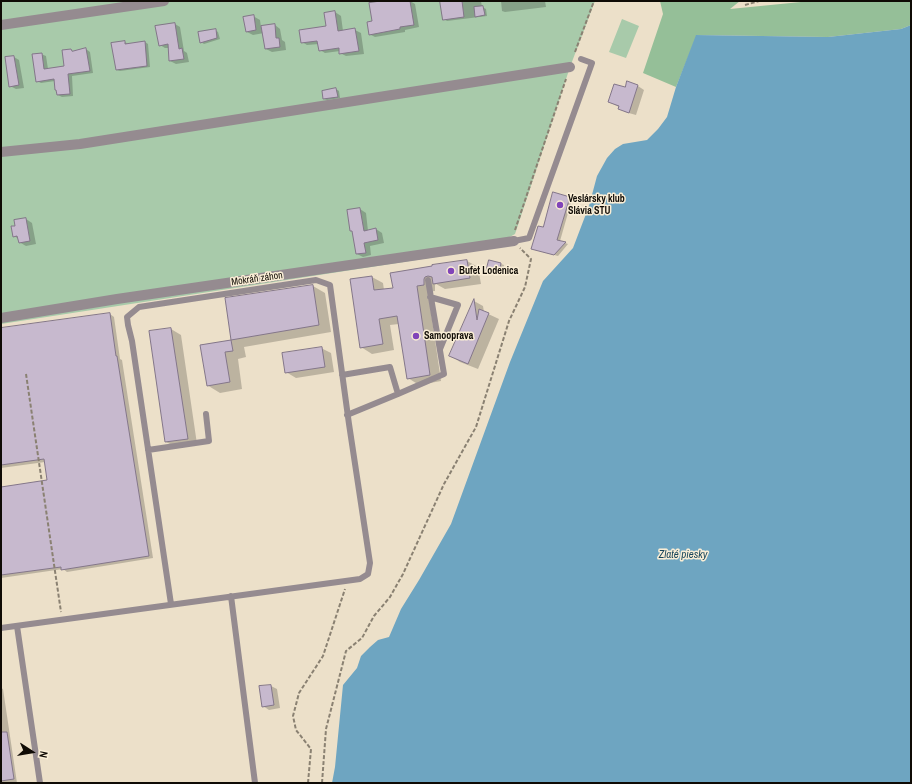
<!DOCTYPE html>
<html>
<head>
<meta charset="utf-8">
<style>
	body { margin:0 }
	#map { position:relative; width:912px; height:784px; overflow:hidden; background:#ece0c9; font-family:"Archivo Narrow",sans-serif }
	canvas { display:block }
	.frame { position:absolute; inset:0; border:2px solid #0f0b05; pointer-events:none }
	.north { position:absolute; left:12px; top:732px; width:40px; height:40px; -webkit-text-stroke:3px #faeed6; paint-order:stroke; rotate:102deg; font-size:11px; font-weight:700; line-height:16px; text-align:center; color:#0f0b05 }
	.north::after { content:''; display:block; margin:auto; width:14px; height:18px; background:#0f0b05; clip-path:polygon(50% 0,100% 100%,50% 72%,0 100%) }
</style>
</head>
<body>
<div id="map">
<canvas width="912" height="784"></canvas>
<div class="frame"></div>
<div class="north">N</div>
</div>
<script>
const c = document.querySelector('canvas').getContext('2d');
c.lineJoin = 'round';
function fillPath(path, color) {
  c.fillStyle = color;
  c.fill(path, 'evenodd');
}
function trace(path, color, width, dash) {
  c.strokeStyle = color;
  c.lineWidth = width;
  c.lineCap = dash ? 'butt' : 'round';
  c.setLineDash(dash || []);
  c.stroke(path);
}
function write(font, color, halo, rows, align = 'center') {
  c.font = font + ' "Archivo Narrow",sans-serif';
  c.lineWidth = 3;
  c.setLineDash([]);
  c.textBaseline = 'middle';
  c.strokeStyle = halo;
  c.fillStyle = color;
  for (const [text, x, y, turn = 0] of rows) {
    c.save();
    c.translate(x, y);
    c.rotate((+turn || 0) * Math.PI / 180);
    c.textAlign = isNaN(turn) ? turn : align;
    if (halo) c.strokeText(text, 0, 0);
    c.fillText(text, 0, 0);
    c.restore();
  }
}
const green = new Path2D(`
	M 1,1 L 595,1 L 570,67 L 523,210 L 515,234 L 488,249 L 1,324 Z
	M 622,19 L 639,26 L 626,58 L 609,52 Z`);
const forest = new Path2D(`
	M 660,1 L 740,1 L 730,9 L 811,1 L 911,1 L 911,25 L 901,29 L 828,37 L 697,35 L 676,87 L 643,73 L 663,14 Z`);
const water = new Path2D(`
	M 911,25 L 911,783 L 332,783 L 335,767 L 343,685 L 357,668 L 361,656 L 370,647 L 378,640 L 389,637 L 401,609 L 419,580 L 451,524 L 510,362 L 543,281 L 573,248 L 589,206 L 597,176 L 607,158 L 615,149 L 623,144 L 647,140 L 658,129 L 667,117 L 676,87 L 696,35 L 828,37 L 901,29 Z`);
const shadow = new Path2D(`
	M 378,1 L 410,1 L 415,4 L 419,27 L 405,30 L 405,32 L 375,37 L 369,34 Z
	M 441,1 L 481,1 L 482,7 L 486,9 L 487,16 L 447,21 L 444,19 Z
	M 501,1 L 545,1 L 546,7 L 505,12 L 502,11 Z
	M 335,12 L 341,16 L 343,31 L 355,30 L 361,33 L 364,54 L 346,56 L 340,53 L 340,51 L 325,53 L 320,50 L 319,44 L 307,45 L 302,42 L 328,27 Z
	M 253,16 L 260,20 L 261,27 L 275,25 L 280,29 L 282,40 L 285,42 L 286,50 L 272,52 L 266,49 L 264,33 L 253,35 L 247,32 Z
	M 175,24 L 180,27 L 184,51 L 187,53 L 189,62 L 176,64 L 170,61 L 169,48 L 165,48 L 160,45 Z
	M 215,30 L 218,32 L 220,39 L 204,44 L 201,42 Z
	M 125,42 L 128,44 L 128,45 L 145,42 L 148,44 L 150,67 L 120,71 L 117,70 Z
	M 86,49 L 90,52 L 93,73 L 72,76 L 73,96 L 62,97 L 58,95 L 55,81 L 41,83 L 37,81 L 41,54 L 46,56 L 48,69 L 66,66 L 71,50 L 73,51 Z
	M 14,57 L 19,60 L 24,88 L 16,89 L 10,86 Z
	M 627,82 L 638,86 L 644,90 L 636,115 L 625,112 L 619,108 L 619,107 L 609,102 L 625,88 Z
	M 336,89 L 339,91 L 340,98 L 327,100 L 324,99 Z
	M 569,198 L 572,199 L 560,241 L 568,244 L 558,256 L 535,250 L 532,248 L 544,229 Z
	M 360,209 L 366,213 L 368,231 L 376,229 L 382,233 L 384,243 L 370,246 L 371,255 L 363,257 L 357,254 L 353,232 L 351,230 Z
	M 26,219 L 32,223 L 36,244 L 26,246 L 19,242 L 19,239 L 14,236 L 16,227 Z
	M 467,261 L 478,267 L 481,284 L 445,289 L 436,284 L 435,285 L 435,291 L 428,292 L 441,381 L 419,385 L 408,378 L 399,324 L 390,325 L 394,350 L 372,354 L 361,347 L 351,280 L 372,277 L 383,283 L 384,290 L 394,289 L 433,267 L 433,266 Z
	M 489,261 L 501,264 L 504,265 L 502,275 L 490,273 L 487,272 Z
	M 313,286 L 325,293 L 331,332 L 244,347 L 246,357 L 238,359 L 242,389 L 220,393 L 207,385 L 201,345 L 232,340 L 226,299 Z
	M 474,301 L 483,306 L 484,312 L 499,319 L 478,369 L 460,362 L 451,356 Z
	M 110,314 L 114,317 L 120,359 L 122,360 L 153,558 L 67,572 L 63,569 L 1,578 L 1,488 L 48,481 L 45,462 L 1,468 L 1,329 Z
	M 171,329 L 181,335 L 197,444 L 176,447 L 166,442 Z
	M 321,348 L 331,353 L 334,372 L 296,378 L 286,372 Z
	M 271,686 L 277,689 L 280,708 L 269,710 L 263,706 Z
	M 1,688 L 3,689 L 17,783 L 1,783 Z`);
const building = new Path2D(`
	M 381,1 L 410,1 L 414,25 L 400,27 L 400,29 L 369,35 L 367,22 L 372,21 L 369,3 Z
	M 440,1 L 462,1 L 464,17 L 443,20 Z
	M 483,6 L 485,15 L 475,17 L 474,7 Z
	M 335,11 L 338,31 L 355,28 L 359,51 L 339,54 L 339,48 L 319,51 L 317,41 L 301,43 L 299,30 L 326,26 L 324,13 Z
	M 254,15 L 256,30 L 246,32 L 243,17 Z
	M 175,23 L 179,49 L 182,48 L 184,59 L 169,61 L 168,44 L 159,46 L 155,26 Z
	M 275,24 L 276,38 L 279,38 L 280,47 L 265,49 L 261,26 Z
	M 216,29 L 217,38 L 200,43 L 198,32 Z
	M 125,41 L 125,44 L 145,41 L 147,66 L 116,70 L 111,43 Z
	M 86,48 L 90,71 L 68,74 L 70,94 L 57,95 L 56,90 L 55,90 L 54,79 L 36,82 L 32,54 L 42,53 L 44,69 L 64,66 L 62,50 L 71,49 L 72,51 Z
	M 14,56 L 19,85 L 9,87 L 5,57 Z
	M 627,81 L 638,85 L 629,113 L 618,109 L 619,106 L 608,102 L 614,84 L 625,87 Z
	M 336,88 L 338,97 L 323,99 L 322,91 Z
	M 553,192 L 570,197 L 557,240 L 566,242 L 554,255 L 531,249 L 538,226 L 543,227 Z
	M 360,208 L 364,231 L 376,228 L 378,240 L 364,243 L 366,253 L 356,254 L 352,231 L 350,231 L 347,210 Z
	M 26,218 L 30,241 L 19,243 L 17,236 L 13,237 L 11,226 L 15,226 L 14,220 Z
	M 467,260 L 470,278 L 433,284 L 432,277 L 428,276 L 425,277 L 424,279 L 424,285 L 417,286 L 430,375 L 407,379 L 397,316 L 379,319 L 383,344 L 360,348 L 350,279 L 372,276 L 374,290 L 393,288 L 390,273 L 432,266 L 432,265 Z
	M 489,260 L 501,263 L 499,274 L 486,272 Z
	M 313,285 L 319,325 L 231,340 L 233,351 L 225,352 L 230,382 L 207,386 L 200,345 L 231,340 L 225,298 Z
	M 474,299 L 477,320 L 479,309 L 489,313 L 468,364 L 449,356 Z
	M 110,313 L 116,356 L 117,356 L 149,556 L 61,570 L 61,567 L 1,575 L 1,487 L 47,480 L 44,459 L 1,465 L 1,328 Z
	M 171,328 L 188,439 L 165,442 L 149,331 Z
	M 322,347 L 325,367 L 285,373 L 282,353 Z
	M 271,685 L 274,705 L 262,707 L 259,686 Z
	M 1,732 L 7,732 L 14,779 L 1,781 Z`);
const path = new Path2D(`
	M 745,5 L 759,1
	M 575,52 L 594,1
	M 515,230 L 566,79
	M 26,374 L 61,612
	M 308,783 L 311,749 L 296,730 L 293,716 L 299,693 L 323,656 L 345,589
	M 322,783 L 326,729 L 346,651 L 362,638 L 374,616 L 390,597 L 403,574 L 444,484 L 476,427 L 509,321 L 525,287 L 531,259 L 520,248`);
const lane = new Path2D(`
	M 514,241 L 529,238 L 592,63 L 581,59
	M 430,297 L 458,305 L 440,349
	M 342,375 L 390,367 L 398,394 L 444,374 L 428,280
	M 347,415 L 398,394
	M 148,450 L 209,441 L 206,414
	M 231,596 L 255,783
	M 17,626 L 40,783
	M 1,628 L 360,579 L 368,574 L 370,563 L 349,424 L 330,285 L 316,280 L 139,307 L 127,317 L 128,325 L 132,341 L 171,604`);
const street = new Path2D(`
	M 1,25 L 164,1
	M 1,152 L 80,144 L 570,67
	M 1,318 L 117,299 L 514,241`);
const markers = [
	[560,205,4,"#8144b9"],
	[451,271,4,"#8144b9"],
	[416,336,4,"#8144b9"]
];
const poiNames = [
	["Veslársky klub",568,199],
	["Slávia STU",568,211],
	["Bufet Lodenica",459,271],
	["Samooprava",424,336]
];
const streetNames = [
	["Mokráň záhon",257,279,-8]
];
const waterNames = [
	["Zlaté piesky",683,555]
];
fillPath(green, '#a8caaa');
fillPath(forest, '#95bf98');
fillPath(water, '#6ea5c1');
fillPath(shadow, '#0003');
fillPath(building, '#c7b9ce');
trace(building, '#837689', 1);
trace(path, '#8a8172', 2, [4, 2]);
trace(lane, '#958b90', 6);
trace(street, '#958b90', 10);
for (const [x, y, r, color] of markers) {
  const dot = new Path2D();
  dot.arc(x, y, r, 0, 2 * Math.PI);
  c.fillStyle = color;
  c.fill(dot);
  trace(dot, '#faeed6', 1.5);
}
write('bold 10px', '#0f0b05', '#faeed6', poiNames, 'left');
write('10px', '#0f0b05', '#faeed6', streetNames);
write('italic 11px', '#19475c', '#faeed6', waterNames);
</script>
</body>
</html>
